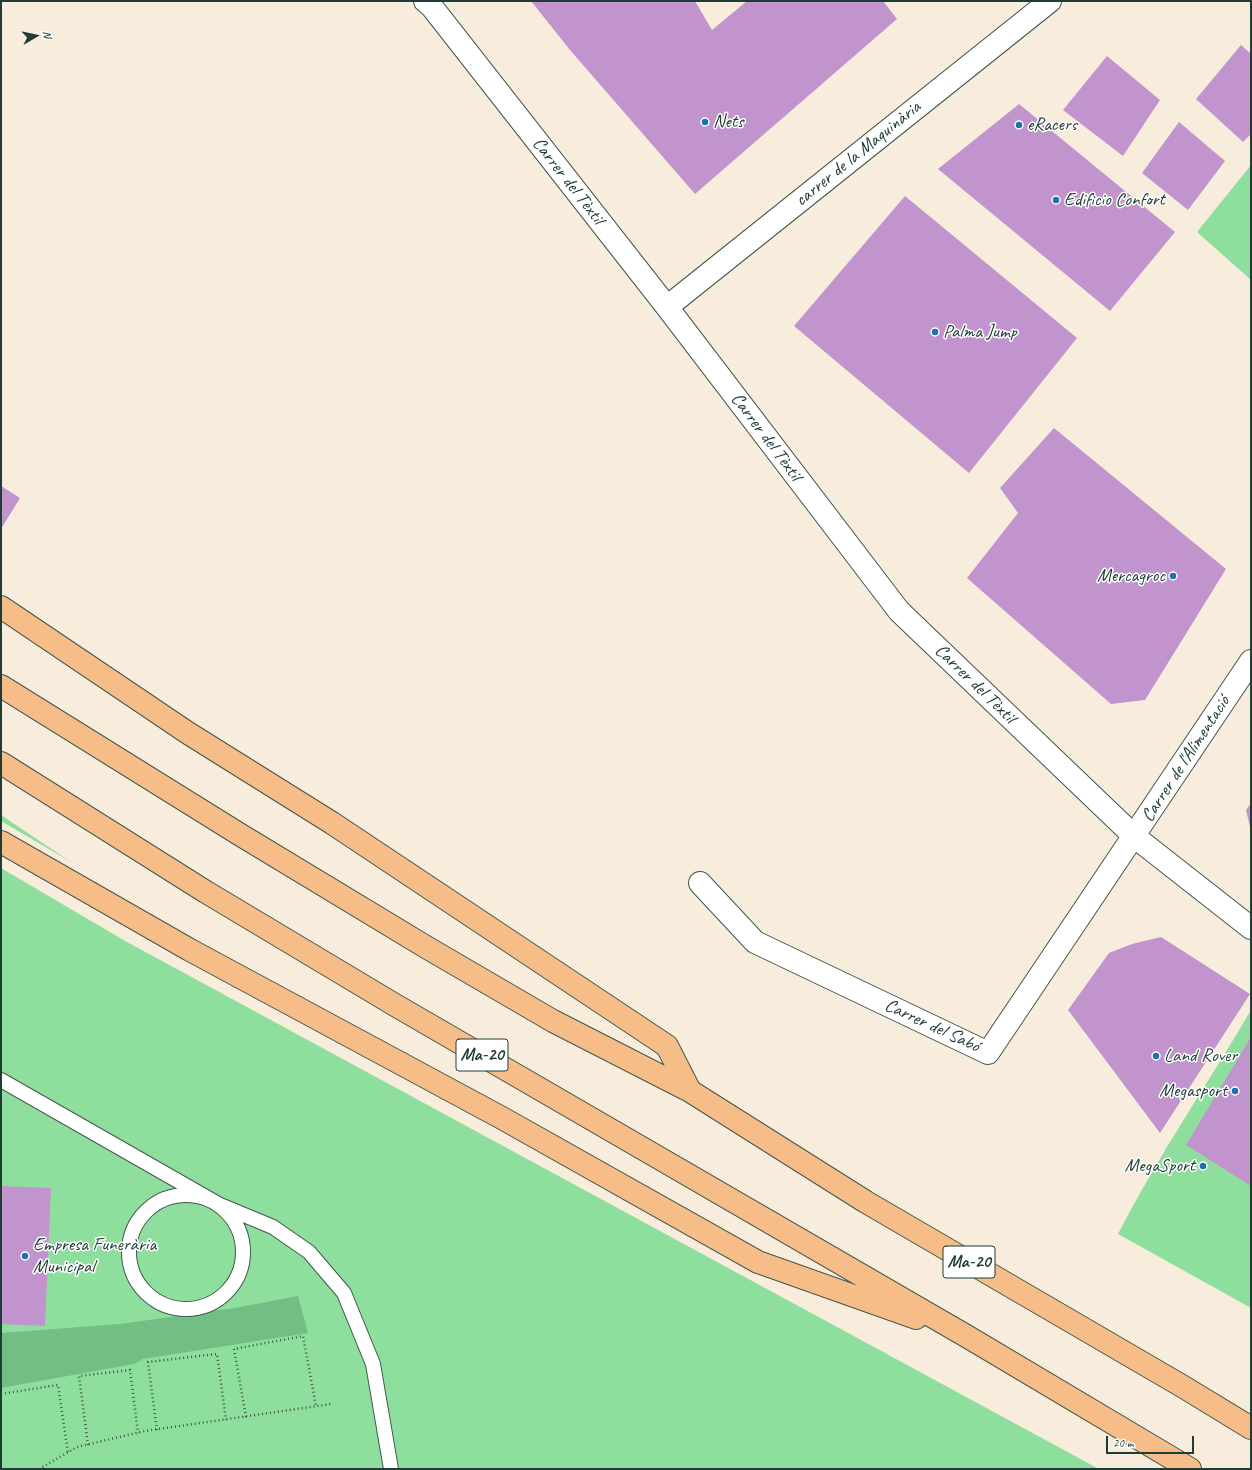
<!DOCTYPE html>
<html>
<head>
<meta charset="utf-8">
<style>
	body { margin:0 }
	#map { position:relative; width:1252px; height:1470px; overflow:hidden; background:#f8eddc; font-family:Caveat,sans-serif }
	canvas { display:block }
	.frame { position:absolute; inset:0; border:2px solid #1f3d34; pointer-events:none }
	.north { position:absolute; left:16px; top:16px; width:40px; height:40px; -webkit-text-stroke:3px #fff; paint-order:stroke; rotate:81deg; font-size:11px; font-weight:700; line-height:16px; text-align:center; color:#1f3d34 }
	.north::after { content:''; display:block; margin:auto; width:14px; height:18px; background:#1f3d34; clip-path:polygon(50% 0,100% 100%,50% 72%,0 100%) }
	.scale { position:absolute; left:1106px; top:1436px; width:88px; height:18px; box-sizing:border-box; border:2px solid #1f3d34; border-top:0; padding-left:5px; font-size:12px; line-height:14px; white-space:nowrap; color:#1f3d34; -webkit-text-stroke:3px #fff; paint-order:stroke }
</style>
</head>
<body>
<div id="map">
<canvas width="1252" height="1470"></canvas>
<div class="frame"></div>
<div class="north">N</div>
<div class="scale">20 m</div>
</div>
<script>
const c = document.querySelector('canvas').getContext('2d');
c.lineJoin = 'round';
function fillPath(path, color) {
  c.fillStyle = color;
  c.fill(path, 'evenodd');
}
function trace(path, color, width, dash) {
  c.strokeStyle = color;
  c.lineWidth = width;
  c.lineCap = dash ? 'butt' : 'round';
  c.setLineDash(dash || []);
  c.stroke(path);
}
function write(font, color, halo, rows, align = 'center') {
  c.font = font + ' Caveat,sans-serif';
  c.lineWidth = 3;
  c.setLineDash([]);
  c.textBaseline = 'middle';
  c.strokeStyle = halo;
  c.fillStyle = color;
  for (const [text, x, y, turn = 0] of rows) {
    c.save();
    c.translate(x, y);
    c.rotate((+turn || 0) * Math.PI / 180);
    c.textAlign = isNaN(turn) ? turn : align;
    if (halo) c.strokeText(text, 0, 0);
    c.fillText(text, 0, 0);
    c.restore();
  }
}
const green = new Path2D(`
	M 1251,165 L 1251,280 L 1197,232 Z
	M 1,815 L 71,862 L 1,821 Z
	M 1,868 L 127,942 L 1099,1469 L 1,1469 Z
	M 1251,1010 L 1251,1308 L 1118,1234 C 1158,1156 1207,1085 1251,1010 Z`);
const forest = new Path2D(`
	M 298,1296 L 308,1333 L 143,1359 L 134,1364 L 1,1388 L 1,1333 L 120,1324 L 235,1308 Z`);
const building = new Path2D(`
	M 531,1 L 695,1 L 712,30 L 747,1 L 883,1 L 897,19 L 695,194 L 570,50 Z
	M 1241,45 L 1251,54 L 1251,134 L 1243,142 L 1196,99 Z
	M 1107,56 L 1160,100 L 1123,156 L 1063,110 Z
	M 1019,104 L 1175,232 L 1110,311 L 938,169 Z
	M 1179,122 L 1225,161 L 1188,210 L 1142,173 Z
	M 905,196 L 1077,338 L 969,473 L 794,326 Z
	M 1054,428 L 1226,569 L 1145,700 L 1111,704 L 967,578 L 1018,513 L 1000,488 Z
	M 1,486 L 20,498 L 1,529 Z
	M 1251,803 L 1251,827 L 1250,827 L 1246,810 Z
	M 1161,937 L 1250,994 L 1160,1133 L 1068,1010 L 1109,953 L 1132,944 Z
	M 1251,1037 L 1251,1186 L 1186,1145 Z
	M 1,1186 L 51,1188 L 45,1326 L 1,1324 Z`);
const path = new Path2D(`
	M 1,1394 L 58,1385 L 68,1453
	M 246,1417 L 234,1349 L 303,1336 L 316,1406
	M 157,1430 L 148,1362 L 217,1354 L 226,1420
	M 88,1445 L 79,1376 L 130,1370 L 138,1433
	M 39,1469 L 77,1447 L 145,1431 L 331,1404`);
const service = new Path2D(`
	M 1,1080 L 220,1205 L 273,1227 L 309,1252 L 344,1293 L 373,1364 L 391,1469
	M129 1252a57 57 0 1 1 114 0a57 57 0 1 1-114 0Z`);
const minor = new Path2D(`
	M 425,1 L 432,7 L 667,307 L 899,611 L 1135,837 L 1251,928
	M 667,307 L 1050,1
	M 700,883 L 755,942 L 988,1053 L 1251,661`);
const motorway = new Path2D(`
	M 1,607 L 188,733 L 332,823 L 667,1046 L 690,1091
	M 1,686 L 239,834 L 426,947 L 553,1021 L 690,1091 L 866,1202 L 1182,1386 L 1251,1428
	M 1,763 L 206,892 L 395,1005 L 968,1337 L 1190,1469
	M 1,842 L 190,950 L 502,1118 L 758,1262 L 916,1318`);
const markers = [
	[705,122,4,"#1f6fb2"],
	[1019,125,4,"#1f6fb2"],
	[1056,200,4,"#1f6fb2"],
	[935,332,4,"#1f6fb2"],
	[1173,576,4,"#1f6fb2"],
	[1156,1056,4,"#1f6fb2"],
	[1235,1091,4,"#1f6fb2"],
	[1203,1166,4,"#1f6fb2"],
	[25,1256,4,"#1f6fb2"]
];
const shields = [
	[482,1055,52],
	[969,1262,52]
];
const shieldNames = [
	["Ma-20",482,1055],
	["Ma-20",969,1262]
];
const poiNames = [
	["Nets",713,122],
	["eRacers",1027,125],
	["Edificio Confort",1064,200],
	["Palma Jump",943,332],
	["Mercagroc",1165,576,"right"],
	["Land Rover",1164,1056],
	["Megasport",1227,1091,"right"],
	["MegaSport",1195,1166,"right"],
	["Empresa Funerària",33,1245],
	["Municipal",33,1267]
];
const streetNames = [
	["carrer de la Maquinària",858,154,-39],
	["Carrer del Tèxtil",568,181,52],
	["Carrer del Tèxtil",766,437,53],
	["Carrer del Tèxtil",975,684,44],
	["Carrer de l'Alimentació",1186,759,-57],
	["Carrer del Sabó",932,1026,25]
];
fillPath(green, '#8edf9e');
fillPath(forest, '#72be85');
fillPath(building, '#c194ce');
trace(service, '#40574d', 16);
trace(minor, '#40574d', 24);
trace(motorway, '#40574d', 24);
trace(path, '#40574d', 2.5, [1, 3]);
trace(service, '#fff', 14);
trace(minor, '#fff', 22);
trace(motorway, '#f7bd88', 22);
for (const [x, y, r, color] of markers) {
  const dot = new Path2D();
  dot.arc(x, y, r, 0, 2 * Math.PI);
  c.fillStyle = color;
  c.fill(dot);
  trace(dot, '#fff', 1.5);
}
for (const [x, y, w] of shields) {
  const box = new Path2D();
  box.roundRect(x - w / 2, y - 16, w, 32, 3);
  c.fillStyle = '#fff';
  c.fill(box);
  trace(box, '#1f3d34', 1);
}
write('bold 18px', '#1f3d34', null, shieldNames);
write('19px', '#1f3d34', '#fff', poiNames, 'left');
write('19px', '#1f3d34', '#fff', streetNames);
</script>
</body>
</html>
